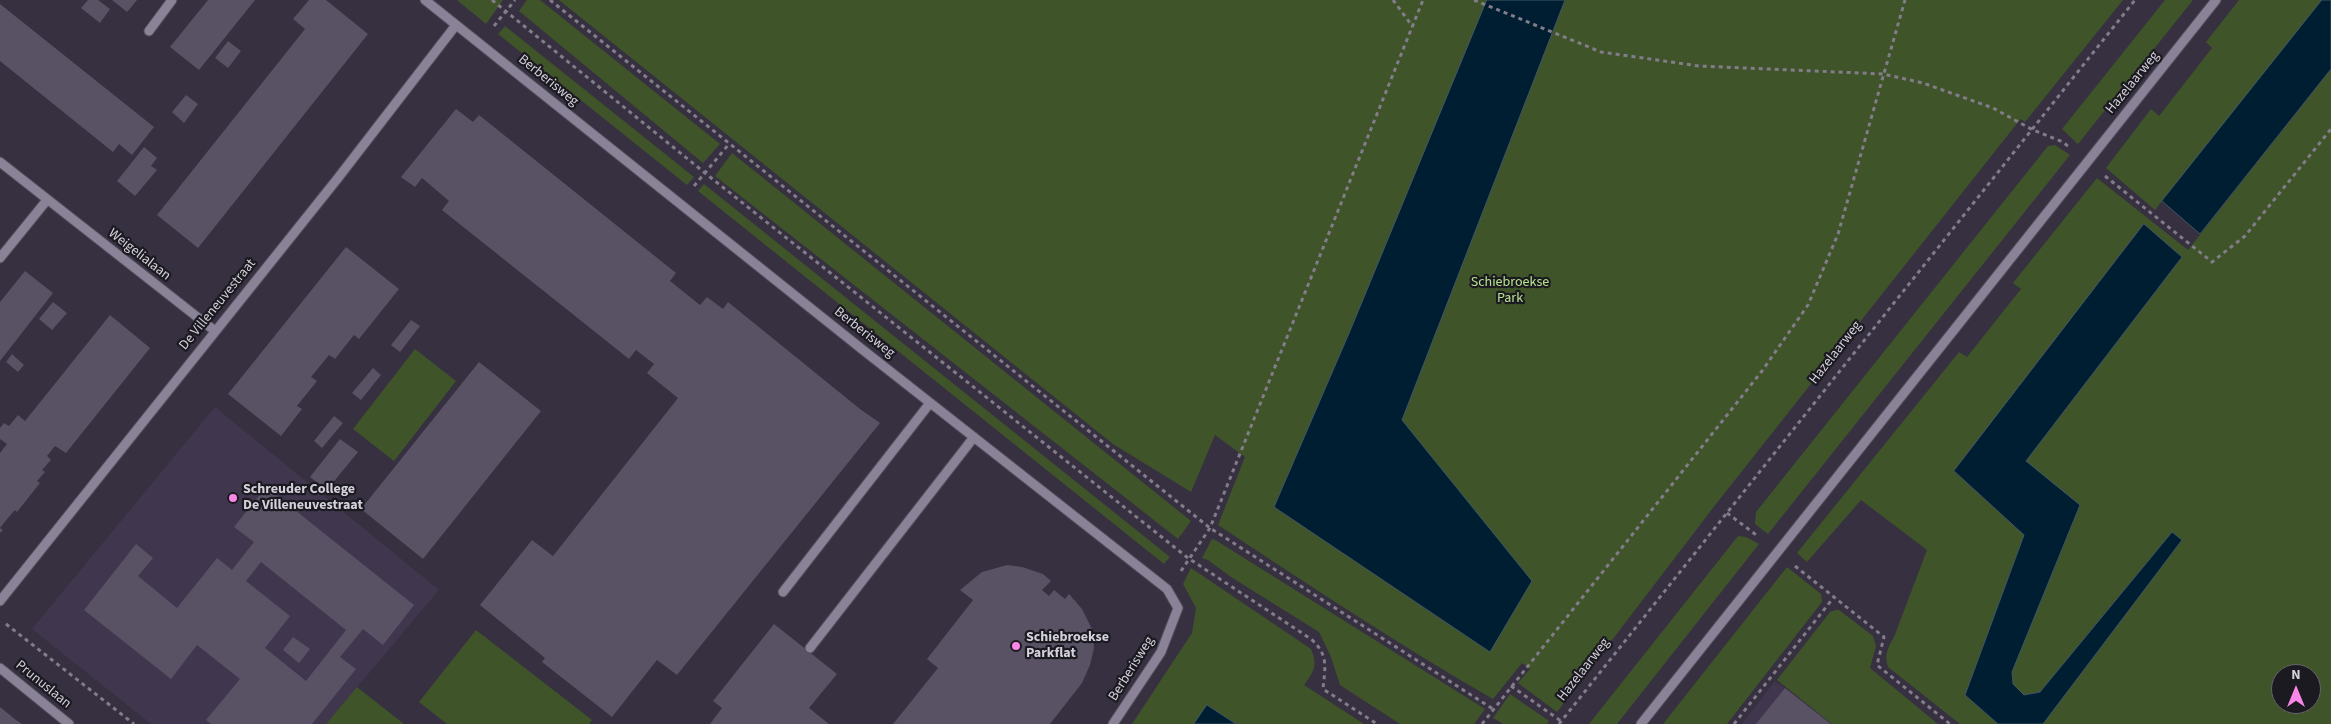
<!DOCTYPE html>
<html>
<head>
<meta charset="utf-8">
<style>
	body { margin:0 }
	#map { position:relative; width:2331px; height:724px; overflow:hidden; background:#363041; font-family:"Source Sans 3",sans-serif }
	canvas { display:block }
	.north { position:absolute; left:2271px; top:664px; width:50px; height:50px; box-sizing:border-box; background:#1c1a21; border:1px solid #66636c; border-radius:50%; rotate:0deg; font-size:14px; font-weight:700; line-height:20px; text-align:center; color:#d5d1dc }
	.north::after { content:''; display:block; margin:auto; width:18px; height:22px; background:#f987e8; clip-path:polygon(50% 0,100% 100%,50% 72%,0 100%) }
</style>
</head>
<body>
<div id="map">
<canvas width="2331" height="724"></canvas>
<div class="north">N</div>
</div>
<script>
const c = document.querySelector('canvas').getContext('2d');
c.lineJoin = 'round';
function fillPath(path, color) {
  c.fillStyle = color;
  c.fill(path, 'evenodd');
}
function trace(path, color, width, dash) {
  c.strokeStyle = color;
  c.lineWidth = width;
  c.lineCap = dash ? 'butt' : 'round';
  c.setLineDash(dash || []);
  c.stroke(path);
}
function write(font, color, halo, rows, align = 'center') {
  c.font = font + ' "Source Sans 3",sans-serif';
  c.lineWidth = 4.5;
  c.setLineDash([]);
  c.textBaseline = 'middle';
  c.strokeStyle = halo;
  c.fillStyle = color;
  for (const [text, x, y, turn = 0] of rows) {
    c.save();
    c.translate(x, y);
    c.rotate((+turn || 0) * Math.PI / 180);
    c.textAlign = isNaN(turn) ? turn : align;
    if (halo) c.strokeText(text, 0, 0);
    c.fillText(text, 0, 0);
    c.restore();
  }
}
const built = new Path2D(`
	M 215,407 L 439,590 L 326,724 L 151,724 L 32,629 Z
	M 1775,681 L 1830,724 L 1742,724 Z`);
const green = new Path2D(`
	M 457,0 L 503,0 L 486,24 Z
	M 527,0 L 540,0 L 720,144 L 703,163 L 519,11 Z
	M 559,0 L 2123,0 L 2025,122 L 2021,119 L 2015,126 L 1716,504 L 1557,712 L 1518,683 L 1530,669 L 1522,663 L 1493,699 C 1399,645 1309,585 1218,525 L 1245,457 L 1215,435 L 1191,492 L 1113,444 Z
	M 2165,0 L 2193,0 L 2078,144 L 2062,129 Z
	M 2239,0 L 2322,0 L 2155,210 L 2106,168 L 2151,109 L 2159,116 L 2212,48 L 2206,42 Z
	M 505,26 L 694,177 L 687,185 L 498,34 Z
	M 2331,69 L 2331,724 L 2043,724 L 2181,540 L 2172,532 L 2040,692 L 2024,695 L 2013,684 L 2012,672 L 2080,506 L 2026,461 L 2182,257 L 2144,224 L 1954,471 L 2024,535 L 1965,695 L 1998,724 L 1960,724 L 1888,667 C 1884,655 1888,647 1894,637 L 1927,550 L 1861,500 L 1807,562 L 1797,553 L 1959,352 L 1967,357 L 2021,289 L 2013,283 L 2097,178 L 2188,250 ZM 2281,674 L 2311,674 L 2311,704 L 2281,704 Z
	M 2055,145 L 2070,155 L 1768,534 L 1755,524 L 1756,512 L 2048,146 Z
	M 732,153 L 1191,521 L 1178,539 L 715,176 Z
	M 704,184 L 1170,557 L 1164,564 L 698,191 Z
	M 415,349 L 456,381 L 394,461 L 353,429 Z
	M 1738,536 L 1746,537 L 1759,544 L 1617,724 L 1589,724 Z
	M 1212,539 L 1217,541 L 1485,709 L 1474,724 L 1400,724 L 1340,685 L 1331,657 L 1319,632 L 1231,577 L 1208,560 L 1202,558 Z
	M 1787,567 L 1821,594 L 1822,602 L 1727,724 L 1663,724 Z
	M 1191,568 L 1311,649 C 1318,665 1314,672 1304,685 L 1364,724 L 1236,724 L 1207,705 L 1194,724 L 1132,724 L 1192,633 L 1196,608 L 1183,584 Z
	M 1836,610 L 1839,610 L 1873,636 L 1876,646 L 1870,668 L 1938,724 L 1832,724 L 1777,680 L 1830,612 Z
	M 476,630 L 592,720 L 589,724 L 447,724 L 419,702 Z
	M 357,687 L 404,724 L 326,724 Z
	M 1510,694 L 1549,721 L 1547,724 L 1503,724 L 1493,718 Z`);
const water = new Path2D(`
	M 1487,0 L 1565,0 L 1402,420 L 1532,581 L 1490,652 L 1274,507 L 1350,331 Z
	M 2322,0 L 2331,0 L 2331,69 L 2200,234 L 2162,201 Z
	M 2144,224 L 2182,257 L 2026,461 L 2080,505 L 2012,672 L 2013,684 L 2024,695 L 2040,692 L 2172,532 L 2182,540 L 2043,724 L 1998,724 L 1965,695 L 2024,535 L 1954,471 Z
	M 1207,705 L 1236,724 L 1194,724 Z`);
const building = new Path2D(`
	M 88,0 L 98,0 L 110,9 L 100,23 L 81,8 Z
	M 112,0 L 137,0 L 127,12 Z
	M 208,0 L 255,0 L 199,70 L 170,47 Z
	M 309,0 L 326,0 L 368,34 L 198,248 L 157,215 L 305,29 L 293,19 Z
	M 0,4 L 154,127 L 132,155 L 119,144 L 113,152 L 0,61 Z
	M 228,41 L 241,51 L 228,68 L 215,58 Z
	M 186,95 L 198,104 L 184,123 L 172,112 Z
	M 456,109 L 473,122 L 479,115 L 676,273 L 670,281 L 700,305 L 707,297 L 723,309 L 728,302 L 860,409 L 880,423 L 677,675 L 657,660 L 612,717 L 542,662 L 545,658 L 480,605 L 532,540 L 553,556 L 678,398 L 647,373 L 654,364 L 636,350 L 629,359 L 442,210 L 449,201 L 422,178 L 415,187 L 401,177 Z
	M 144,147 L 157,158 L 151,166 L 157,170 L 135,196 L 117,181 Z
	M 346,247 L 399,289 L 359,339 L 354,335 L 335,359 L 329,355 L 311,377 L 317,381 L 297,406 L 302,409 L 281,436 L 228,394 Z
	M 25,271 L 53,293 L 0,361 L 0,302 Z
	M 53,302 L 67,313 L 52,330 L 39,319 Z
	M 110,315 L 150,348 L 66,453 L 55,446 L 47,456 L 51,460 L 42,470 L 45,472 L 37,481 L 40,483 L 17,512 L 15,510 L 8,518 L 0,528 L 3,530 L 0,533 L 0,453 L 7,444 L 0,439 L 0,428 L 4,423 L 9,426 L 18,415 L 25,421 Z
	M 411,320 L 420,326 L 400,352 L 391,345 Z
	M 12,354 L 24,365 L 18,372 L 6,362 Z
	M 479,362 L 541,411 L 423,559 L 361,509 Z
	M 373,368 L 381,375 L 361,400 L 352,393 Z
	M 334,416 L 343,423 L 322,448 L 314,441 Z
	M 340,439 L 358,452 L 327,490 L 310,477 Z
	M 266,487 L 414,605 L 383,645 L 363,629 L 340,657 L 356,669 L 312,724 L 211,724 L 206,720 L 240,679 L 197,645 L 171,679 L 84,610 L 136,544 L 153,558 L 138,576 L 177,608 L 217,558 L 232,570 L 254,542 L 234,527 ZM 261,562 L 346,630 L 306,681 L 265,648 L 290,616 L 246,581 Z
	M 1007,565 L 1022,567 L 1043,574 L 1051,581 L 1042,590 L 1049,596 L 1054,590 L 1065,599 L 1069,594 L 1082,609 L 1093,631 L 1094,648 L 1090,665 L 1082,683 L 1050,724 L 893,724 L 938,668 L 927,659 L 973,600 L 960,590 L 982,572 Z
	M 774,624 L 837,674 L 809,708 L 829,724 L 710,724 L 722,708 L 713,701 Z
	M 293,637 L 310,649 L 299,663 L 283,650 Z
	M 1785,688 L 1831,724 L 1756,724 Z
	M 0,707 L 16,720 L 22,724 L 0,724 Z`);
const path = new Path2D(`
	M 492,0 L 705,173 L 1188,558 L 1311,639 C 1329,655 1325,667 1323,689 L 1377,724
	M 550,0 L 1210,528 L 1493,709
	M 1393,0 L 1413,27
	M 1474,0 L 1601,52 L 1699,66 L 1883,74 L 1923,83 L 1993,108 L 2033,130 L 2063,142 L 2069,147
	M 494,26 L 515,0
	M 2105,176 L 2212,262 L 2245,236 L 2331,129
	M 694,186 L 729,144
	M 1727,513 L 1759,537
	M 1795,566 L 1884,637 L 1877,665 L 1950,724
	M 1181,571 L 1210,528 L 1423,0
	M 6,624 L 134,724
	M 1511,686 L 1561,721
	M 1482,724 L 1762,371 L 1808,305 L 1838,234 L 1905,0
	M 1559,724 L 2135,0
	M 1734,724 L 1834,597`);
const minor = new Path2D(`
	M 425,0 L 863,350 L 1167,589 L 1178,608 L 1161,652 L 1113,724
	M 149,31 L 172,0
	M 0,162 L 215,331
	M 0,258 L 47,200
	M 783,592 L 930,403
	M 0,601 L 338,178 L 456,25
	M 810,648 L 974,437
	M 0,668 L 69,724
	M 1641,724 L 2216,0`);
const markers = [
	[233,498,5,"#f987e8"],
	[1016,646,5,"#f987e8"]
];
const streetNames = [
	["Berberisweg",548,81,39],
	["Hazelaarweg",2133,83,-51],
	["Weigelialaan",139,255,38],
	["De Villeneuvestraat",218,305,-51],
	["Berberisweg",864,333,38],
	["Hazelaarweg",1836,353,-52],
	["Berberisweg",1132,669,-58],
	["Hazelaarweg",1584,670,-52],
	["Prunuslaan",43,685,39]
];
const parkNames = [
	["Schiebroekse",1510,283],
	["Park",1510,299]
];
const poiNames = [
	["Schreuder College",243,490],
	["De Villeneuvestraat",243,506],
	["Schiebroekse",1026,638],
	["Parkflat",1026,654]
];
fillPath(built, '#40374f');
fillPath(green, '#3f5529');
fillPath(water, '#001e32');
trace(water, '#405465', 1);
fillPath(building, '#595265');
trace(minor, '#514c5a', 11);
trace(path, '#827c8b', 3, [4, 4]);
trace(minor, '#8a8297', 9);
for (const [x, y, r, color] of markers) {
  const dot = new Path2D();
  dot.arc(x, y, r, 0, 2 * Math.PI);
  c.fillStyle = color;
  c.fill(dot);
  trace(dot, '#1c1a21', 2);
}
write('14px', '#d5d1dc', '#1c1a21', streetNames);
write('14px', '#b5e28d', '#1c1a21', parkNames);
write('bold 14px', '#d5d1dc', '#1c1a21', poiNames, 'left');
</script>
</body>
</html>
